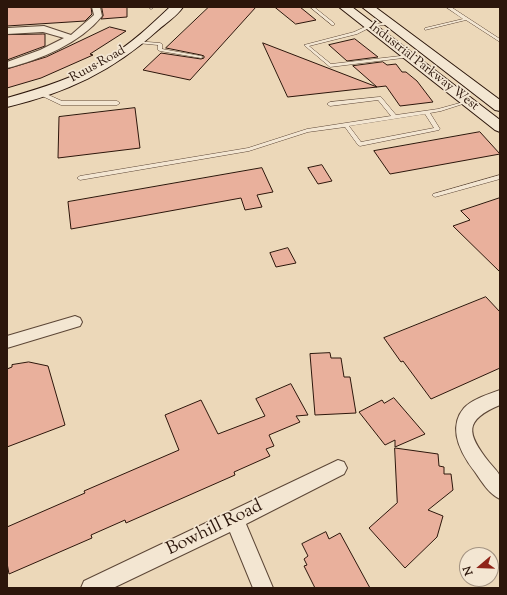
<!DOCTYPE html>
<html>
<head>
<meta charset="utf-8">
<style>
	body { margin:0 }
	#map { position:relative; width:507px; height:595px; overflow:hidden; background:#ecd8b9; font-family:"Sorts Mill Goudy",serif }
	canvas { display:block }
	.frame { position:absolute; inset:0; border:8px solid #2c160b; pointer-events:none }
	.north { position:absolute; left:459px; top:547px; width:40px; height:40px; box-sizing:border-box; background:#f3e6d2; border:1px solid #a39382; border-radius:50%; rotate:251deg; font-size:11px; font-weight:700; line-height:16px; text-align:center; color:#2c160b }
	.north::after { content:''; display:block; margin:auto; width:14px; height:18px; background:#8f2418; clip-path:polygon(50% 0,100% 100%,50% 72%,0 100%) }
</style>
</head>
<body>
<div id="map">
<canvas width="507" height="595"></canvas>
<div class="frame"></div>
<div class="north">N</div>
</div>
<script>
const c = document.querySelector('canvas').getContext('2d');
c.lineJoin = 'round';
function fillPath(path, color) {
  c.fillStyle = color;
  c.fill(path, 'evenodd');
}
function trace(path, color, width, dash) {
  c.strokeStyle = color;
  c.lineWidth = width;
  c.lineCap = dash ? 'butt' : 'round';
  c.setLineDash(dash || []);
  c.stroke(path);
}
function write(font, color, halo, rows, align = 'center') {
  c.font = font + ' "Sorts Mill Goudy",serif';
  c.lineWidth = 3.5;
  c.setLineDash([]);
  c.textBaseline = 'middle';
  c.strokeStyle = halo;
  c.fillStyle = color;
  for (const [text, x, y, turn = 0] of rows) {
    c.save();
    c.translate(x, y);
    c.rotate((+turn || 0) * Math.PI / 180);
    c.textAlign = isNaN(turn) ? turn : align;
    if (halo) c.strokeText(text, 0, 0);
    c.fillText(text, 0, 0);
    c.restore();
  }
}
const building = new Path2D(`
	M 7,7 L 91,7 L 92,14 L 85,21 L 7,26 Z
	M 102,7 L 127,7 L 127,17 L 101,19 L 103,16 Z
	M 209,7 L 256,7 L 190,80 L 143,70 L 161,53 L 201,59 L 204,58 L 204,56 L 201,55 L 166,48 Z
	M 275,7 L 300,7 L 316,20 L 296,24 Z
	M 110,27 L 126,31 L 90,54 L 93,55 L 41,78 L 7,88 L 7,69 L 46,57 Z
	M 43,34 L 45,34 L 45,46 L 7,60 L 7,35 Z
	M 355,39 L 378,57 L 347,61 L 329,45 Z
	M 263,43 L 377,87 L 288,97 Z
	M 383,62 L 387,65 L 396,64 L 402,72 L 406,72 L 417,81 L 433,102 L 400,106 L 386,86 L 377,87 L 353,66 Z
	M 135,108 L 140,148 L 58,158 L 59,117 Z
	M 480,132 L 500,154 L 390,174 L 374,151 Z
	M 322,165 L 332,181 L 318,184 L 308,168 Z
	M 262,168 L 273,192 L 257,195 L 262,207 L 245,210 L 241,198 L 71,229 L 68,202 Z
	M 500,198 L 500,272 L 453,226 L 470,220 L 461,211 Z
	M 288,248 L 296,263 L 276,267 L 270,253 Z
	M 486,297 L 500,312 L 500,368 L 431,399 L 403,361 L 401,362 L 384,338 Z
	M 330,353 L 331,358 L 341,358 L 344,377 L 350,377 L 356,413 L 315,415 L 310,354 Z
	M 29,362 L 48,366 L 65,425 L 7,447 L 7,369 L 12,367 L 12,365 Z
	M 291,384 L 308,415 L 296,416 L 300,422 L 269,435 L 274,446 L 266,449 L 270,456 L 234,472 L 235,475 L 126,523 L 125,520 L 91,535 L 92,538 L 9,574 L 7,563 L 7,527 L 85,493 L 84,491 L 179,450 L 165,415 L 201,400 L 218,434 L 265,416 L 256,399 Z
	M 394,398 L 425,434 L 395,447 L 395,440 L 385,445 L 359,412 L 382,400 L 384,403 Z
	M 395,448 L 438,454 L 439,466 L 444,467 L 444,474 L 451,474 L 453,490 L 428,510 L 443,516 L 437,537 L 405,568 L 369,528 L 397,503 Z
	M 326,532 L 329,539 L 340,533 L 370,588 L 315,588 L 304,566 L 307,565 L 304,559 L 308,556 L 302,544 Z`);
const lane = new Path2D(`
	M 149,7 L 153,7 L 153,8 L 151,9 Z
	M 310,7 L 314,7 L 334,23 L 334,25 L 332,25 Z
	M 446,7 L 451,7 L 500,39 L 500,42 L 466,20 L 425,30 L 425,28 L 463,19 Z
	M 389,22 L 391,23 L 390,24 L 371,27 L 357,34 L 309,46 L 331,64 L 409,55 L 411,55 L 411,57 L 330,67 L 304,45 L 354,32 L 369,25 Z
	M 135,41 L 160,43 L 162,44 L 162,49 L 201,56 L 203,57 L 201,58 L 160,51 L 158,50 L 158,45 L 137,43 L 135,43 Z
	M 38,92 L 42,92 L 62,101 L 117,101 L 120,103 L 117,105 L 61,105 L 38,94 Z
	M 379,97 L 381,97 L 396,115 L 438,109 L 467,101 L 469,102 L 441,111 L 430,113 L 440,129 L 439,130 L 360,146 L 358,145 L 345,127 L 308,132 L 249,151 L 80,180 L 77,178 L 80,176 L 248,148 L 307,129 L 391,116 L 378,100 L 330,106 L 327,104 L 330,102 ZM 425,114 L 434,128 L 361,142 L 349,126 Z
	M 500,175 L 500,179 L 435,197 L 432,195 L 433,194 Z`);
const street = new Path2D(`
	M 92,7 L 100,7 L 102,16 C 80,43 40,60 7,68 L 7,62 L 40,50 L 64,38 L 43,32 L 7,34 L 7,28 L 44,26 L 71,35 L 94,15 Z
	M 75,316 L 80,318 L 82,322 L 80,326 L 7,348 L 7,336 Z
	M 500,390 L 500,405 C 464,420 466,433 489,462 C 492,466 499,472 500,477 C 501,484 500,492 500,499 C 489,494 482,482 475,472 C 461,454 447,428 464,408 C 472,399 489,394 500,390 Z
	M 338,460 L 344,462 L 347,468 L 344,474 L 246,524 L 273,588 L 253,588 L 230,532 L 113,588 L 81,588 L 84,581 Z`);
const secondary = new Path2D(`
	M 170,7 L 183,7 C 177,16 166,23 158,30 C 113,71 66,93 7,107 L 7,98 C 42,88 78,77 109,57 C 131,44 151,25 170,7 Z
	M 339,7 L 352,7 L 500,120 L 500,132 L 495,130 Z
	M 362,7 L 375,7 L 500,100 L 500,111 L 495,110 Z`);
const farStreetnames = [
	["Ruus Road",98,65,-29],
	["Industrial Parkway West",423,67,38]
];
const nearStreetnames = [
	["Bowhill Road",215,529,-26]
];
fillPath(building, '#e9b09c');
trace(building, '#2c160b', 1);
trace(lane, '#5c4636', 1);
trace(street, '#5c4636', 2);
trace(secondary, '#2c160b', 2);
fillPath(lane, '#f3e6d2');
fillPath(street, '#f3e6d2');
fillPath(secondary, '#f3e6d2');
write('13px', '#2c160b', '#f3e6d2', farStreetnames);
write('18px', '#2c160b', '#f3e6d2', nearStreetnames);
</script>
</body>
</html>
